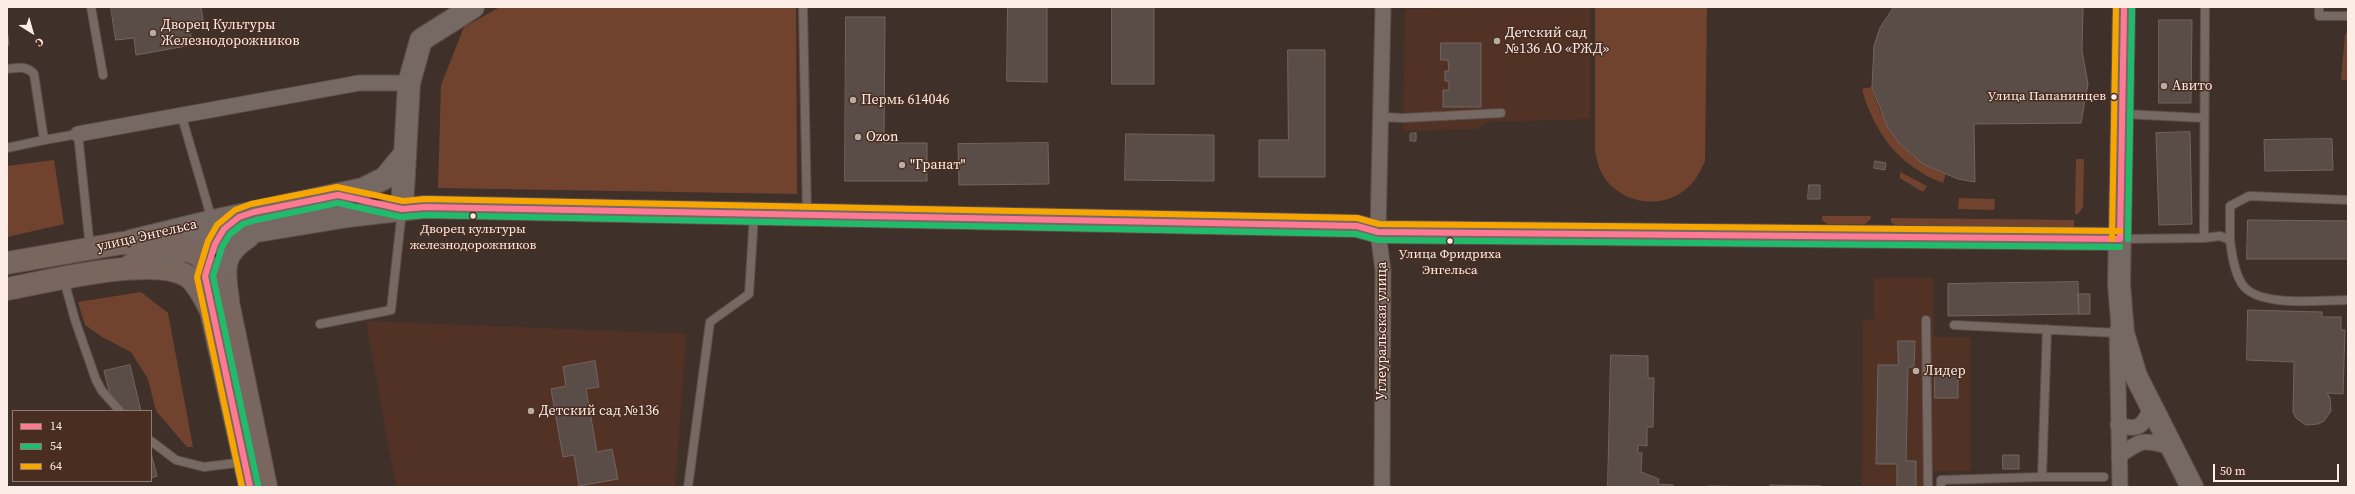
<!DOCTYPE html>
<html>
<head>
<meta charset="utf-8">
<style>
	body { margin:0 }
	#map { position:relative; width:2355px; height:494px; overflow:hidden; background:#40302a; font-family:"Source Serif 4",serif }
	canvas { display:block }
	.frame { position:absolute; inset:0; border:8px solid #fcede7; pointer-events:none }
	.legend { position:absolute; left:12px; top:410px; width:140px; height:72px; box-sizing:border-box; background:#492d21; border:1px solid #917a70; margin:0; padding:5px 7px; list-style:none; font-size:12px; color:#fcede7 }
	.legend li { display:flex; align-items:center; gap:8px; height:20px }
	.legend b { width:20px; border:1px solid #917a70 }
	.north { position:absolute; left:12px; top:12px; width:40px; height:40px; -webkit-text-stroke:3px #492d21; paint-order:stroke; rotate:143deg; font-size:11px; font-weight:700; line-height:16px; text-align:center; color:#fcede7 }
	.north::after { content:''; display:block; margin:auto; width:14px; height:18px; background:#fcede7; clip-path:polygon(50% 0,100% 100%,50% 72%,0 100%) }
	.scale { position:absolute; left:2213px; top:464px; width:126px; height:18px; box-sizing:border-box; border:2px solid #fcede7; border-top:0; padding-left:5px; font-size:12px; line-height:14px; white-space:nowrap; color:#fcede7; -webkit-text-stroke:3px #492d21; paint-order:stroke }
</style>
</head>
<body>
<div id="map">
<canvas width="2355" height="494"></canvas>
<div class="frame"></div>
<ul class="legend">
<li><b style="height:5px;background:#fe7a93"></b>14</li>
<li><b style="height:5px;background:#20bc6c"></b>54</li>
<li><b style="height:5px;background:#f7a600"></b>64</li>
</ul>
<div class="north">С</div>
<div class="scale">50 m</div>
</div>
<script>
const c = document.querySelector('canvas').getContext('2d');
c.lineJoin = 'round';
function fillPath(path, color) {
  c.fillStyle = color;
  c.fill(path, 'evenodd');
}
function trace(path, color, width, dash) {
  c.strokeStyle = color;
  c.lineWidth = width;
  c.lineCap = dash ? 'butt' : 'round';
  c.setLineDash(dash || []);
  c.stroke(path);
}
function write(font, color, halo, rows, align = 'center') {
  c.font = font + ' "Source Serif 4",serif';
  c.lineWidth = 3;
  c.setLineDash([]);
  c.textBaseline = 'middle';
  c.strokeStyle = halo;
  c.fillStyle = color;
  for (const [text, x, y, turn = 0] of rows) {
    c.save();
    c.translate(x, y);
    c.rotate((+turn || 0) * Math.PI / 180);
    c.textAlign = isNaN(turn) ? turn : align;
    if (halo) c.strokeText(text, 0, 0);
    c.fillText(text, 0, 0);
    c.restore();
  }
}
const built = new Path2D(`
	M 1590,7 L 1590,119 L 1488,122 L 1478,129 L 1403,131 L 1405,9 Z
	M 1874,278 L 1933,278 L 1934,337 L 1970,337 L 1970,471 L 1933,471 L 1933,487 L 1862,487 L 1863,320 L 1874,319 Z
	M 366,321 L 686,334 L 675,487 L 396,487 Z`);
const green = new Path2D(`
	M 500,7 L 796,7 L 797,194 L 438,188 L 441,85 L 464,27 Z
	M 1595,7 L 1707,7 L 1705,161 C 1700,172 1695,182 1686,189 C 1659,213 1611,201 1599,167 C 1597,161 1596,155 1595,149 Z
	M 2348,31 L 2348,80 L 2341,80 L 2345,35 Z
	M 1872,87 C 1882,127 1906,160 1946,174 L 1943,183 C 1899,166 1874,133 1862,89 Z
	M 2076,159 L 2084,159 L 2083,207 L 2078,214 L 2075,214 Z
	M 54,160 L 64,224 L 7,237 L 7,166 Z
	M 1900,172 L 1927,186 L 1923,192 L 1900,178 Z
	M 1959,198 L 1995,199 L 1994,210 L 1958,209 Z
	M 1822,216 L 1871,216 L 1871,219 L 1865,224 L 1827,224 L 1822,220 Z
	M 1891,218 L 2074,220 L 2074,228 L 1895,225 L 1891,222 Z
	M 141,292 L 168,313 L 193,447 L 187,447 L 156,411 L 148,379 L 131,352 L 102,337 L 85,325 L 78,302 Z`);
const building = new Path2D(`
	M 111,7 L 201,7 L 204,26 L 190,28 L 192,45 L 136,55 L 134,38 L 116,40 Z
	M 1008,7 L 1047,7 L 1047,82 L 1007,81 Z
	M 1112,7 L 1154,7 L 1154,84 L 1112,84 Z
	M 1894,7 L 2083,7 L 2082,51 L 2088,84 L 2081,123 L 1974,124 L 1975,182 L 1958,179 L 1923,164 L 1899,143 L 1887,126 L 1872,87 L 1874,46 L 1880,28 Z
	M 846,17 L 885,17 L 884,143 L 927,143 L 927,181 L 845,181 Z
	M 2159,20 L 2192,20 L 2191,103 L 2159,103 Z
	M 7,28 L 9,45 L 7,46 Z
	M 1441,43 L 1481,43 L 1481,107 L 1443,107 L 1443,90 L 1449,90 L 1449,81 L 1445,81 L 1445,71 L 1449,71 L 1448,60 L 1441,60 Z
	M 1288,50 L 1325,50 L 1325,177 L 1259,177 L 1259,140 L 1288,140 Z
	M 2190,132 L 2192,224 L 2159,225 L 2156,133 Z
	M 1416,133 L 1416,141 L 1410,141 L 1410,134 Z
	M 1126,134 L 1214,135 L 1214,181 L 1125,180 Z
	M 2332,139 L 2333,170 L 2265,171 L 2264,140 Z
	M 1048,143 L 1049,184 L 959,185 L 958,144 Z
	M 1875,161 L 1886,163 L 1885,170 L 1874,168 Z
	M 1809,185 L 1820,185 L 1820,199 L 1808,199 Z
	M 2248,220 L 2348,221 L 2348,259 L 2247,259 Z
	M 2078,282 L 2079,314 L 1948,316 L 1948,284 Z
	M 2078,294 L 2090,294 L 2090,314 L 2079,314 Z
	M 2248,310 L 2322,312 L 2322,317 L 2341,317 L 2341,330 L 2345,330 L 2343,394 L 2327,393 L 2330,398 L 2331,411 L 2324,421 L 2318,424 L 2306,425 L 2296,418 L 2293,412 L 2294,362 L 2247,360 Z
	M 1898,341 L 1915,341 L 1914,367 L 1908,367 L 1906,461 L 1916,461 L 1916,487 L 1897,487 L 1897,464 L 1876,464 L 1878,365 L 1898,365 Z
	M 1611,355 L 1648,356 L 1648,378 L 1654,378 L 1653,427 L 1647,427 L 1647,446 L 1638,445 L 1638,453 L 1642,453 L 1641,472 L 1659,479 L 1658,484 L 1673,485 L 1673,487 L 1608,487 Z
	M 595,361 L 599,387 L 586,389 L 597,452 L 612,449 L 618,479 L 579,486 L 574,455 L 563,457 L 551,389 L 566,386 L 563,367 Z
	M 130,365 L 141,411 L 114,411 L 104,371 Z
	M 1935,371 L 1958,371 L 1958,398 L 1935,398 Z
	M 151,453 L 157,476 L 151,478 Z
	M 2003,455 L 2019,455 L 2019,469 L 2003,469 Z
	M 1770,485 L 1821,486 L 1770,487 Z
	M 1709,486 L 1755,487 L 1709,487 Z`);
const lane = new Path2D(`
	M 91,7 L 103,75
	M 803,7 L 807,214
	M 2205,7 L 2204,238 L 2220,236 L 2230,240 C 2232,255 2234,271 2242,284 C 2257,308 2322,300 2348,300
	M 2319,7 L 2319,16 L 2348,16
	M 7,69 C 18,68 26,65 34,74 L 44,140 L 78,134 L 90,248
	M 181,114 L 212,220
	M 2123,114 L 2204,118
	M 1382,117 L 1403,118 L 1501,113
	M 7,148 L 44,140
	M 2121,239 L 2204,238
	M 2230,240 L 2230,206 L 2249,196 L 2348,200
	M 64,280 L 75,320 L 96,380 L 102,391 L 120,411
	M 1926,320 L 1928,487
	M 320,324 L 391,310 L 402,210
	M 1954,325 L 2117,333
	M 151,441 L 176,460 L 204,467 L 244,462
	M 2042,477 L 2047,329
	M 688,487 L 710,322 L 749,294 L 754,215
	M 1941,487 L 1941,480 L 2042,477 L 2104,477`);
const street = new Path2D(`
	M 78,134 L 359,83 L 409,83
	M 2117,331 L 2120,487
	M 2118,425 C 2138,431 2143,427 2151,408
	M 2119,456 C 2143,438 2143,440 2172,447
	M 1382,487 L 1383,271 L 1378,232 L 1383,7`);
const secondary = new Path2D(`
	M 2124,7 L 2119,284 L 2123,333 L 2136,376 L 2192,487
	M 402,209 L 409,83 L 421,40 L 473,7
	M 131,241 L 213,221 L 363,189 L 385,178 L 403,156
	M 131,265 L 257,231 L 348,216 L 425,207 L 1357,226 L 1378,232 L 2120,239
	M 228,300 C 224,270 220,255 248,237`);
const primary = new Path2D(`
	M 7,263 L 122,243 L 177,246 L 199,255 L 213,273 L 229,307 L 266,487
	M 7,289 C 46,282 159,253 190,278 C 200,287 205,299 211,311 L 250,487`);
const bus1 = new Path2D(`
	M 2120,239 L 2124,7
	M 250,487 L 205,276 L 215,244 L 224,229 L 239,217 L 254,212 L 338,195 L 402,209 L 425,207 L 1357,226 L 1378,232 L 2120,239`);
const bus2 = new Path2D(`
	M 2128,239 L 2132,7
	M 258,485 L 213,276 L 222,247 L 230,234 L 243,224 L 256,220 L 338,203 L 401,217 L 425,215 L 1356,234 L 1378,240 L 2120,247`);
const bus3 = new Path2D(`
	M 2112,239 L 2116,7
	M 242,487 L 197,277 L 208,241 L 217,225 L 235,210 L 251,204 L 337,187 L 403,201 L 425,199 L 1357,218 L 1379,224 L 2120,231`);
const markers = [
	[153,33,4,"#baaba5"],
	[1497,41,4,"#baaba5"],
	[2164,86,4,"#baaba5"],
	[2114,97,3.5,"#fcede7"],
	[853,100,4,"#baaba5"],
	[858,137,4,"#baaba5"],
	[902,165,4,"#baaba5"],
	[473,216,3.5,"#fcede7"],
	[1450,241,3.5,"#fcede7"],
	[1916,371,4,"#baaba5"],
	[531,411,4,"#baaba5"]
];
const busNames = [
	["Улица Папанинцев",2106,97,"right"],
	["Дворец культуры",473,230],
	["железнодорожников",473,246],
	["Улица Фридриха",1450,255],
	["Энгельса",1450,271]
];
const poiNames = [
	["Дворец Культуры",161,25],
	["Железнодорожников",161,41],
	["Детский сад",1505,33],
	["№136 АО «РЖД»",1505,49],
	["Авито",2172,86],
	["Пермь 614046",861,100],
	["Ozon",866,137],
	["\"Гранат\"",910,165],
	["Лидер",1924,371],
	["Детский сад №136",539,411]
];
const streetNames = [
	["улица Энгельса",147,236,-13],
	["Углеуральская улица",1382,331,-90]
];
fillPath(built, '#523224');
fillPath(green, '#71432e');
fillPath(building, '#5a4c47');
trace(building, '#72645f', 1);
trace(lane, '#5d4f4a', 10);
trace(street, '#5d4f4a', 17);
trace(secondary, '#5d4f4a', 24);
trace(primary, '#5d4f4a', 24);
trace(lane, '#766964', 8);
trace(street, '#766964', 15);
trace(secondary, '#766964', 22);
trace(primary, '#79675f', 22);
trace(bus1, '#fe7a93', 6);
trace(bus2, '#20bc6c', 6);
trace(bus3, '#f7a600', 6);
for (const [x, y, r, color] of markers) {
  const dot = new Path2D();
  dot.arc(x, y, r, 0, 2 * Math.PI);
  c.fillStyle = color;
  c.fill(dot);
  trace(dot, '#492d21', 1.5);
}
write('13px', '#fcede7', '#492d21', busNames);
write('14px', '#fcede7', '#492d21', poiNames, 'left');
write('14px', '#fcede7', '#492d21', streetNames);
</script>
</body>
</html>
